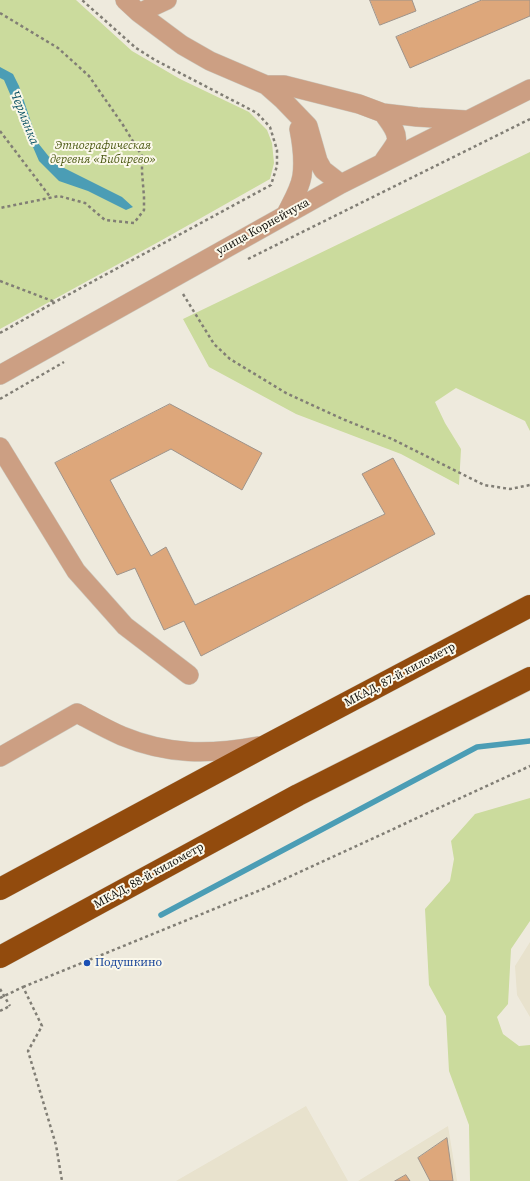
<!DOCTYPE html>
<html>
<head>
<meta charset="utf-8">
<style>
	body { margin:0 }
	canvas { display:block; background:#eeeadd }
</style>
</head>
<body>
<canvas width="530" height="1181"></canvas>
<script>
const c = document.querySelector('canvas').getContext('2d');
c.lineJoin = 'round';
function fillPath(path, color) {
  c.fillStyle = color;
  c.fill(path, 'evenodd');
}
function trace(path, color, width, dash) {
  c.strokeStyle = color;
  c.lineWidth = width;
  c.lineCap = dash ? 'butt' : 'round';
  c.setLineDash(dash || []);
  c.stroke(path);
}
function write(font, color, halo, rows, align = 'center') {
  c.font = font + ' "Source Serif 4",serif';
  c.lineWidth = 4;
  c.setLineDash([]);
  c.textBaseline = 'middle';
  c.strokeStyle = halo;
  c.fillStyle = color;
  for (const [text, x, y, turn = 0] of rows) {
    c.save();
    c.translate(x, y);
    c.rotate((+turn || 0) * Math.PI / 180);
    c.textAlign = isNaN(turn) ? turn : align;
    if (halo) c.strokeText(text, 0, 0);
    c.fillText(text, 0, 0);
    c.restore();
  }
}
const built = new Path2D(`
	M 530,942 L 530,1017 L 517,995 L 515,966 Z
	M 306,1106 L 348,1181 L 176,1181 Z
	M 448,1126 L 457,1181 L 358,1181 Z`);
const green = new Path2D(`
	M 0,0 L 76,0 L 132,51 L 180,79 L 249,112 L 267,130 L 272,143 L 274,163 L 270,179 L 162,240 L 0,329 Z
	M 530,152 L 530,431 L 525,421 L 456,388 L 435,402 L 445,423 L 461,449 L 459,485 L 401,454 L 296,414 L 209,367 L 183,319 Z
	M 530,798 L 530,921 L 511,949 L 508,1004 L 497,1017 L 503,1034 L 519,1046 L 530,1045 L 530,1181 L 470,1181 L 469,1125 L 449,1071 L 446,1016 L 429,985 L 425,909 L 450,881 L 454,859 L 451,841 L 475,814 Z`);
const water = new Path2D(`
	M 0,67 L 13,74 L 19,86 L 38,143 L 54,163 L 122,197 L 133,207 L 126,210 L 88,191 L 59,181 L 39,161 L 4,80 L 0,78 Z`);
const stream = new Path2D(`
	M 161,915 L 477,747 L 530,741`);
const building = new Path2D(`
	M 370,0 L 412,0 L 416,11 L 380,25 Z
	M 482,0 L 530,0 L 530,16 L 410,68 L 396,37 Z
	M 170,404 L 262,453 L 242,490 L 171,449 L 110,480 L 151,556 L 166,547 L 195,605 L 385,514 L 362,474 L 393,458 L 435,534 L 201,656 L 184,621 L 164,630 L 135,568 L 117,575 L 55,463 Z
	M 447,1138 L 453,1181 L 430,1181 L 418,1158 Z
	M 406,1175 L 410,1181 L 395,1181 Z`);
const path = new Path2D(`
	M 0,13 L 58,48 L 89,76 L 123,125 L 142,156 L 142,172 L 144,197 L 144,210 L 134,223 L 105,220 L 85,203 L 59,196 L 0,208
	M 0,131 L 51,198
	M 248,259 L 530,119
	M 0,281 L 55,302
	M 183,294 L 214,344 L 230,359 L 286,393 L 345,420 L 392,439 L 484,485 L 510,489 L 530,485
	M 0,333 L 55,302 L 271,185 L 277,166 L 277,150 L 270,127 L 257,113 L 155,60 L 136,48 L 82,0
	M 0,399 L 64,362
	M 23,987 L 263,889 L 530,766
	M 0,998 L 23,987 L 42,1026 L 28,1051 L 56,1145 L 62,1181
	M 0,1011 L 10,1006`);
const minor = new Path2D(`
	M 125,0 L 139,13 L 182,45 L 210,61 L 266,85 L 283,100 L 308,126 L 318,161 L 323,170 L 341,184
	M 139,13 L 167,0
	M 266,85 L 284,85 L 359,104 L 383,113 L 417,117 L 466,120
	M 383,113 C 388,121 399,132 396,142 C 394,147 386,157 383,162
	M 286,214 C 292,202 300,189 302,176 C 304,161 302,144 299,129
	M 0,375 L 341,184 L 530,89
	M 0,447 L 76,571 L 125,626 L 189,675
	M 0,757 L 77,713 C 92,721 106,729 122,736 C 168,755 209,755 258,746`);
const highway = new Path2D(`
	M 0,889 L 269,744 L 530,606
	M 0,957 L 298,795 L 530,678`);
const pathBridge = new Path2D(`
	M 0,989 L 10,1006`);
const markers = [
	[87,963,4,"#1a4fb4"]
];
const parkNames = [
	["Этнографическая",103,146],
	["деревня «Бибирево»",103,160]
];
const streetNames = [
	["улица Корнейчука",263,227,-29],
	["МКАД, 87-й километр",400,675,-28],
	["МКАД, 88-й километр",149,876,-29]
];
const transitNames = [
	["Подушкино",95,963]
];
const waterNames = [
	["Чермянка",24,118,68]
];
fillPath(built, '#e8e2cd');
fillPath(green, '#cbdb9d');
fillPath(water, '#4b9db5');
trace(stream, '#4b9db5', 5.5);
fillPath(building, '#dda77b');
trace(building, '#9e938a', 1);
trace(minor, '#cbc7bc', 20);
trace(highway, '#cbc7bc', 23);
trace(path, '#817e75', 2.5, [3, 3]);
trace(minor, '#cc9f83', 19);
trace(highway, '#924b0d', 22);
trace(pathBridge, '#817e75', 2.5, [3, 3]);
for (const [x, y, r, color] of markers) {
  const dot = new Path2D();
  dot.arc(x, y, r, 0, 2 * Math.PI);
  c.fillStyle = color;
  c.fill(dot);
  trace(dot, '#fbf8ea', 1.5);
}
write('italic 12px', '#4c5a14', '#fbf8ea', parkNames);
write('12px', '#13120d', '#fbf8ea', streetNames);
write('12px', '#164399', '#fbf8ea', transitNames, 'left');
write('italic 13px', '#0b5264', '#fbf8ea', waterNames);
</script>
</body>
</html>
